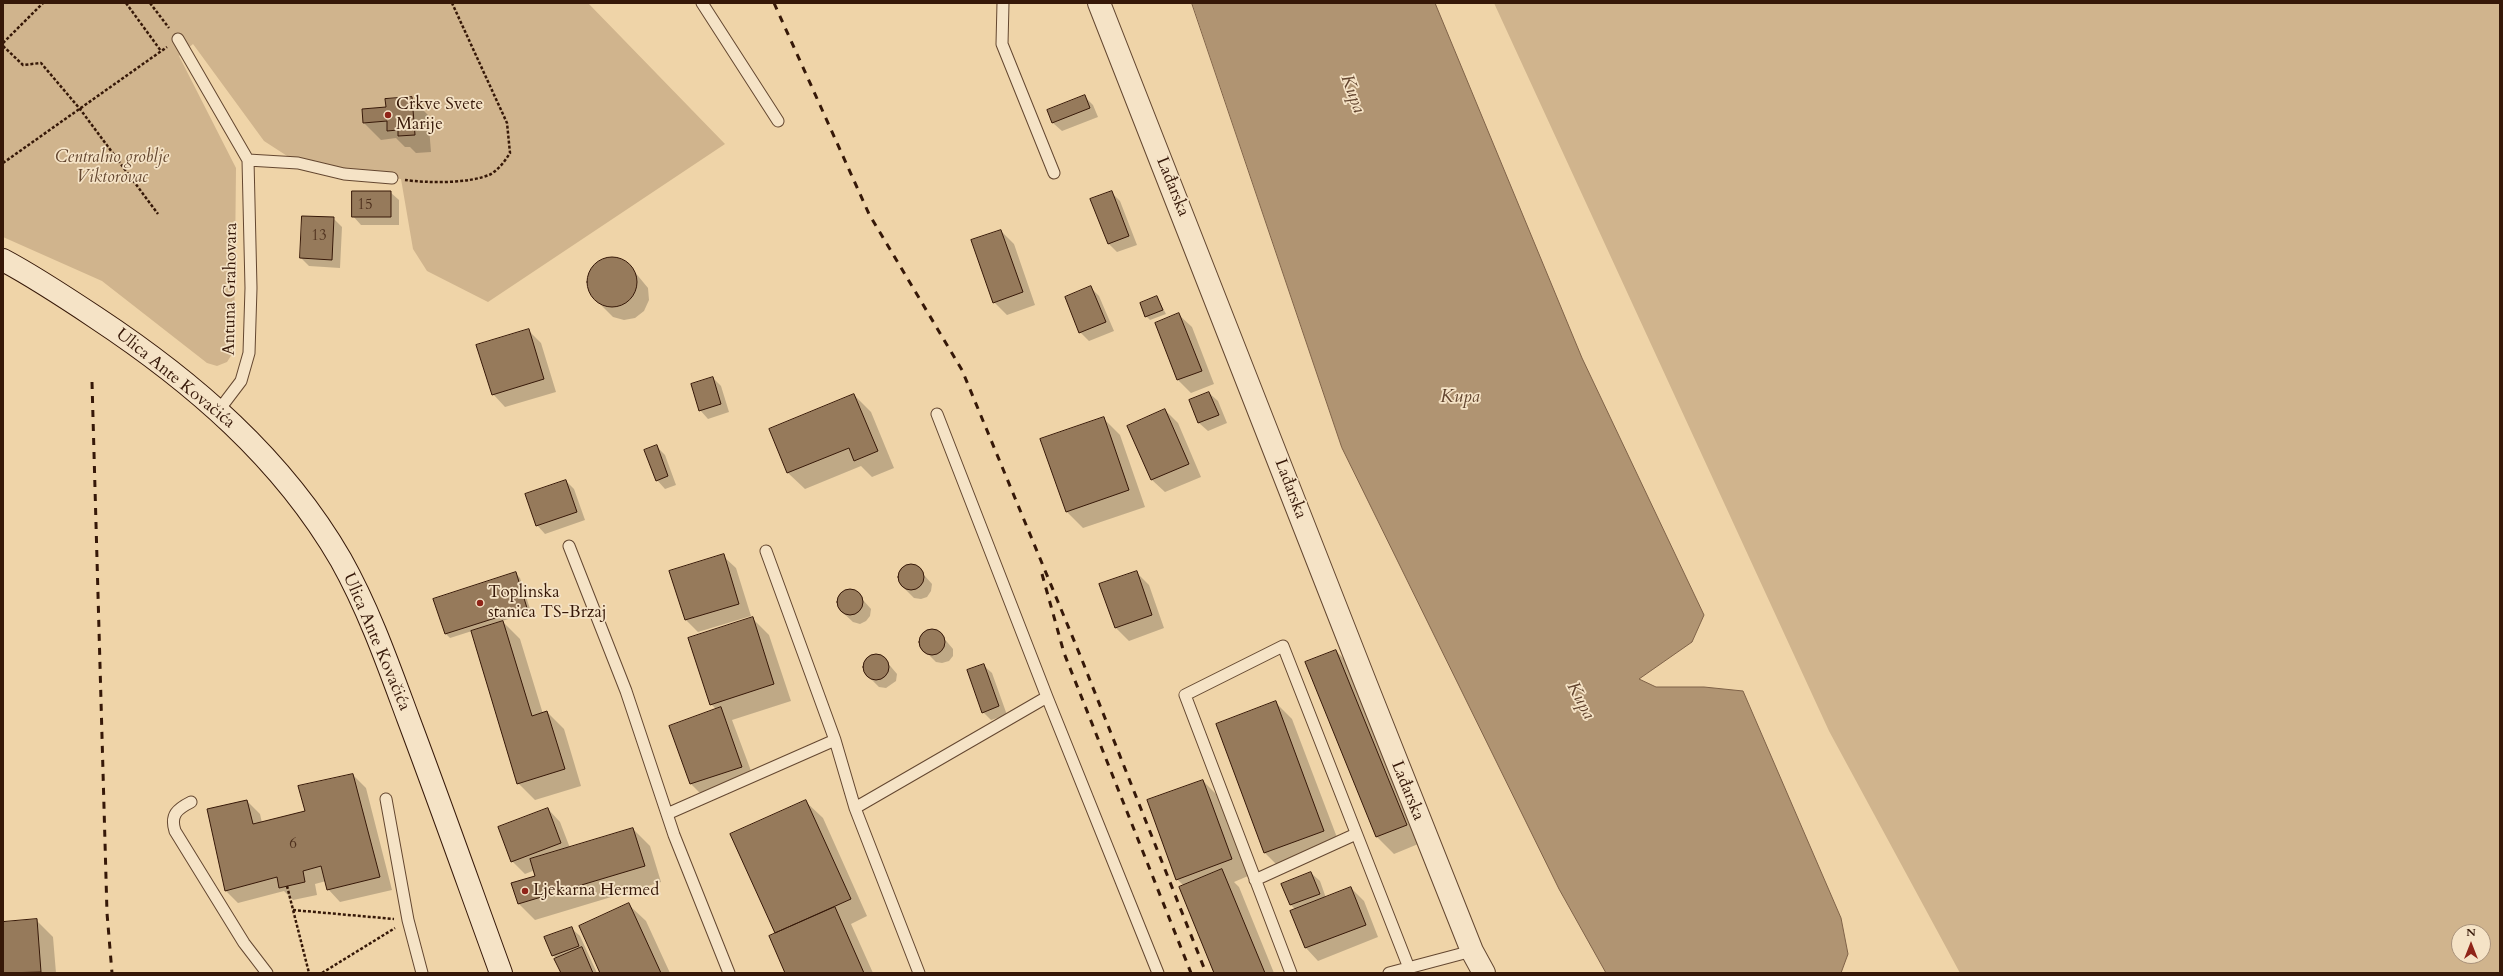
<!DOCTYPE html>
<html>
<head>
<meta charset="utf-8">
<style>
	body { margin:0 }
	#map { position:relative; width:2503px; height:976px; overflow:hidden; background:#efd4a8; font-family:Cardo,serif }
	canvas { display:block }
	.frame { position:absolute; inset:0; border:4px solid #361808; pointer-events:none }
	.north { position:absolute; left:2451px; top:924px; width:40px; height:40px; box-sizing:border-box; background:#f5e3c6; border:1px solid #a9927a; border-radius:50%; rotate:0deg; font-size:11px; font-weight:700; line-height:16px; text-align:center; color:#361808 }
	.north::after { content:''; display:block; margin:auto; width:14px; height:18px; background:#8f2418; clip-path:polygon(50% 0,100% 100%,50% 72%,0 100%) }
</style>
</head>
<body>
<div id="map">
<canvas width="2503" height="976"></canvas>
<div class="frame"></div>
<div class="north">N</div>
</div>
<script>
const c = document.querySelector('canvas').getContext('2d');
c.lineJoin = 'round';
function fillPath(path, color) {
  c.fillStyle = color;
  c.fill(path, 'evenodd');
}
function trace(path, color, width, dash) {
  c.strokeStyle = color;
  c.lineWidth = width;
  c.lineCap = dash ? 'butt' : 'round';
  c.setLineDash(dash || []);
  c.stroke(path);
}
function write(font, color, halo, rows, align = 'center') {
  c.font = font + ' Cardo,serif';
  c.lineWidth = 3.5;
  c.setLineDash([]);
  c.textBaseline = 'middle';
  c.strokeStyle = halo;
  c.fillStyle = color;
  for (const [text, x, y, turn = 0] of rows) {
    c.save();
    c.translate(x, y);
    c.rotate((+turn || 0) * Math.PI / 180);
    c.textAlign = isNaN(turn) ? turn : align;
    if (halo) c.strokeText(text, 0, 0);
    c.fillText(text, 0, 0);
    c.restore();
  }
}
const green = new Path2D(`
	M 3,3 L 588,3 L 725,144 L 488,302 L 427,271 L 413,249 L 401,179 L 298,163 L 264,141 L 193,44 L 179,56 L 236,168 L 234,351 L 227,362 L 217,366 L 207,363 L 102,281 L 3,237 ZM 412,97 L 415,135 L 398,136 L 398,130 L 387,131 L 387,121 L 363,123 L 362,109 L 386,107 L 385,99 Z
	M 1494,3 L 2500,3 L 2500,973 L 1960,973 L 1829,731 ZM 2459,932 L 2483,932 L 2483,956 L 2459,956 Z`);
const water = new Path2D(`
	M 1192,3 L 1435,3 L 1582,358 L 1704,615 L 1692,642 L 1639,679 L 1656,687 L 1704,687 L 1743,691 L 1841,918 L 1848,954 L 1841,973 L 1606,973 L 1559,889 L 1342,448 Z`);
const shadow = new Path2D(`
	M 1084,96 L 1093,105 L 1098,117 L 1062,131 L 1053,123 L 1048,111 Z
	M 411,98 L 428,115 L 431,152 L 416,153 L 410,147 L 405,147 L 396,138 L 381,140 L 364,123 L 387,108 Z
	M 390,192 L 399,200 L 399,225 L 361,225 L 353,216 Z
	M 1111,192 L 1120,201 L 1137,245 L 1117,252 L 1108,243 Z
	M 333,218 L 342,227 L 340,268 L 309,266 L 301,258 Z
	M 1001,231 L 1014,244 L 1035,305 L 1007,315 L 994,302 Z
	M 607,258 L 619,259 L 629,265 L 648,288 L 649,300 L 644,311 L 635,318 L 624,320 L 613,317 L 591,295 L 587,284 L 589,272 L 597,263 Z
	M 1091,288 L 1099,296 L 1114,331 L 1089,341 L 1080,332 Z
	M 1157,297 L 1166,314 L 1150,320 L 1146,316 Z
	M 1179,315 L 1192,327 L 1214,384 L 1191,393 L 1178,380 L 1156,324 Z
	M 528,330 L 541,343 L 556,392 L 505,407 L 493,394 Z
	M 713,378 L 721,386 L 729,412 L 708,419 L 700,410 Z
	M 1209,393 L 1218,401 L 1227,423 L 1208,431 L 1199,423 L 1190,401 Z
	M 854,395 L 871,412 L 894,468 L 872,477 L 861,466 L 805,489 L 788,473 Z
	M 1165,410 L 1178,423 L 1201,477 L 1165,492 L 1152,480 Z
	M 1103,418 L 1120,435 L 1145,507 L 1083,528 L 1066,511 Z
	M 657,447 L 665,455 L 676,485 L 665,489 L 657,480 Z
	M 566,481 L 574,489 L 585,520 L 545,534 L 537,525 Z
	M 723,556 L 736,568 L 751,616 L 698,632 L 685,619 Z
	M 906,566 L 916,566 L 932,584 L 931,591 L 927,597 L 921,599 L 914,598 L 900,584 L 900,571 Z
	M 1136,572 L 1149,585 L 1164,628 L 1129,641 L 1116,628 L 1100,585 Z
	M 516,574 L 520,578 L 531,612 L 502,621 L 520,639 L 543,714 L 547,712 L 564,729 L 581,786 L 535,800 L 518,783 L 472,631 L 450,638 L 446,634 Z
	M 849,590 L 855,591 L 871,609 L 870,616 L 866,621 L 860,624 L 853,622 L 839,609 L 837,602 L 842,593 Z
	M 752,618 L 769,635 L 791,701 L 732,720 L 754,779 L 704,797 L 691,784 L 671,726 L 717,710 L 711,704 Z
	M 927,630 L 937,630 L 953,649 L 953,656 L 949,661 L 942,663 L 936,662 L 922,648 L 920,642 L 921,636 Z
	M 1336,651 L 1353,668 L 1423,842 L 1394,854 L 1377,837 L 1307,663 Z
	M 870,655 L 881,655 L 897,674 L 896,681 L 886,688 L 879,687 L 865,673 L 865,661 Z
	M 983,665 L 992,673 L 1007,715 L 991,720 L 983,712 Z
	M 1275,702 L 1292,719 L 1341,848 L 1282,870 L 1265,853 L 1217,724 Z
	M 353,775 L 366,788 L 392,890 L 340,902 L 328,889 L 326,881 L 315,884 L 317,895 L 293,900 L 284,891 L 238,903 L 225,890 L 247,801 L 260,814 L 262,823 L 307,812 Z
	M 1203,781 L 1220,798 L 1248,876 L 1234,882 L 1239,887 L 1274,973 L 1215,973 L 1184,886 L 1177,879 Z
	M 806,802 L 823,818 L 867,916 L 851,924 L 873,973 L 786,973 L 777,934 L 731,835 Z
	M 548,809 L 560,822 L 570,848 L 633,829 L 650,846 L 661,882 L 535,920 L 518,903 L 537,876 L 535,870 L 525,874 L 512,861 Z
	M 1311,873 L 1320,881 L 1326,898 L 1351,888 L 1364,901 L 1378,937 L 1318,961 L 1306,948 L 1291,912 L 1296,910 L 1291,905 L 1283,884 Z
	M 629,905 L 646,921 L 670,973 L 601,973 Z
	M 36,920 L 53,937 L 56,973 L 3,973 L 3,923 Z
	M 571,928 L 580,936 L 597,973 L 562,973 L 546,938 Z`);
const building = new Path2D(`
	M 1085,95 L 1090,108 L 1052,123 L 1047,110 Z
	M 412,97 L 415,135 L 398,136 L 398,130 L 387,131 L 387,121 L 363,123 L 362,109 L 386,107 L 385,99 Z
	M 352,191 L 391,191 L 391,217 L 352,217 Z
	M 1112,191 L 1129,236 L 1108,244 L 1090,199 Z
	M 302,216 L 334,217 L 332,260 L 300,258 Z
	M 1001,230 L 1023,292 L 993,303 L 971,240 Z
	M587 282a25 25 0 1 1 50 0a25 25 0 1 1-50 0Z
	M 1091,286 L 1106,322 L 1079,333 L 1065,297 Z
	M 1157,296 L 1163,310 L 1145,317 L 1140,303 Z
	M 1179,313 L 1202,371 L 1177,380 L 1155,323 Z
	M 529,329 L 544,379 L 492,395 L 476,345 Z
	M 713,377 L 721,404 L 699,411 L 691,384 Z
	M 1209,392 L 1219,415 L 1198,423 L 1189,400 Z
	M 854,394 L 878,451 L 854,461 L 849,448 L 787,473 L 769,429 Z
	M 1165,409 L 1189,464 L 1151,480 L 1127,426 Z
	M 1104,417 L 1129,490 L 1066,512 L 1040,439 Z
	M 657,445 L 668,476 L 656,481 L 644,450 Z
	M 566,480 L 577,512 L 536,526 L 525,494 Z
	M 724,554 L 739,604 L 685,620 L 669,571 Z
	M898 577a13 13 0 1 1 26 0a13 13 0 1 1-26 0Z
	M 1137,571 L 1152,615 L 1115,628 L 1099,584 Z
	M 516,572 L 527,608 L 445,634 L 433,599 Z
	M837 602a13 13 0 1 1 26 0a13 13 0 1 1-26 0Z
	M 753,617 L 774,684 L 710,705 L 688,638 Z
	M 503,621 L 532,716 L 547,711 L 565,769 L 517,784 L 471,631 Z
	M919 642a13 13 0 1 1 26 0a13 13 0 1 1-26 0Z
	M 1336,650 L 1407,825 L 1376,837 L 1305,662 Z
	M863 667a13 13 0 1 1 26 0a13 13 0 1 1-26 0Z
	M 984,664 L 999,706 L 982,713 L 967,670 Z
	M 1276,701 L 1324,831 L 1264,853 L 1216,724 Z
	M 721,707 L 742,767 L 690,784 L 669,726 Z
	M 353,774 L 380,877 L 327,890 L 321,866 L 303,871 L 305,882 L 279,888 L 277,877 L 225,891 L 207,809 L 247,800 L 253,824 L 305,811 L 298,786 Z
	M 1203,780 L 1232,859 L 1176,880 L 1147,800 Z
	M 806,800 L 851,899 L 775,933 L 730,834 Z
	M 548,808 L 561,843 L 511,862 L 498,827 Z
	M 633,828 L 645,866 L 518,904 L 511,883 L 535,876 L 530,859 Z
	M 1222,869 L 1265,973 L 1214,973 L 1179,887 Z
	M 1311,872 L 1320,894 L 1290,905 L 1281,884 Z
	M 1351,887 L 1366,925 L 1305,948 L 1290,911 Z
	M 629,903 L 661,973 L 600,973 L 579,926 Z
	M 835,907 L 864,973 L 785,973 L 769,936 Z
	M 37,919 L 41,972 L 3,973 L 3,922 Z
	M 572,927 L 579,946 L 552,956 L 544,937 Z
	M 582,947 L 593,973 L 561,973 L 554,959 Z`);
const path = new Path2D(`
	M 126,3 L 161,51
	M 150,3 L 169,28
	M 3,43 L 43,3
	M 3,46 L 23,65 L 41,63 L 80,109 L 158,214
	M 3,163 L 167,47
	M 405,180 C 427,183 470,184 491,174 C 499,169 505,161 510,153 L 507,123 L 452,3
	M 287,886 L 309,973
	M 293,910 L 394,919
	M 322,973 L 395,928`);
const service = new Path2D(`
	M 702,3 L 778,121
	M 1003,3 L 1002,44 L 1054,173
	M 178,39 L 248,160 L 251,288 L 249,353 L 241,381 L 219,410
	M 248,160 L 298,163 L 344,174 L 392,178
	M 937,414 L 1047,697 L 1158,973
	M 569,546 L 626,691 L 674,835 L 729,973
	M 766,551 L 835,740
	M 386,799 L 408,920 L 422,973
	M 191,802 C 177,809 170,815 175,831 L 244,943 L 267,973
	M 855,808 L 1047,697
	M 667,814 L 835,740 L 855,808 L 919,973
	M 1255,880 L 1356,834
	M 1291,973 L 1185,695 L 1283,646 L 1409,968
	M 1389,973 L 1472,951`);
const minor = new Path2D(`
	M 1099,3 C 1225,318 1345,636 1472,951 L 1484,973`);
const secondary = new Path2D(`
	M 3,260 C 35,277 65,297 95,317 C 192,381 282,458 341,560 C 369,610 388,664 408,718 C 440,803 470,888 501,973`);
const rail = new Path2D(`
	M 774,3 L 869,214 L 962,370 L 1080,655 L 1206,973
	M 92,382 L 107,913 L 112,973
	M 1042,574 L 1064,653 L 1191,973`);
const markers = [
	[388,115,4,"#8f2418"],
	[480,603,4,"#8f2418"],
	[525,891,4,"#8f2418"]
];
const numberNames = [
	["15",365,206],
	["13",319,237],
	["6",293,845]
];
const poiNames = [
	["Crkve Svete",396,105],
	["Marije",396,125],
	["Toplinska",488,593],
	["stanica TS-Brzaj",488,613],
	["Ljekarna Hermed",533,891]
];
const parkNames = [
	["Centralno groblje",112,158],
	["Viktorovac",112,178]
];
const streetNames = [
	["Lađarska",1172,187,68],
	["Antuna Grahovara",231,289,-89],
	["Ulica Ante Kovačića",175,379,39],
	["Lađarska",1290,489,69],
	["Ulica Ante Kovačića",376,642,67],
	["Lađarska",1407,791,68]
];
const waterNames = [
	["Kupa",1352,94,70],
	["Kupa",1460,398],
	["Kupa",1580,701,62]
];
fillPath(green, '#d0b48d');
fillPath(water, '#b09472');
trace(water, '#7f6248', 1);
fillPath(shadow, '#0003');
fillPath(building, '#967a5b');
trace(building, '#361808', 1);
trace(service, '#644730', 13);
trace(minor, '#644730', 24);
trace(secondary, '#361808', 24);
trace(path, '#361808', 2.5, [3, 2]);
trace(service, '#f5e3c6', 11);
trace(minor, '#f5e3c6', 22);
trace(secondary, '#f5e3c6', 22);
trace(rail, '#361808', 3, [7, 7]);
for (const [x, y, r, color] of markers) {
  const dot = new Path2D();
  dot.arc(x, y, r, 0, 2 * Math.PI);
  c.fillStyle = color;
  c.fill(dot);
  trace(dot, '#f5e3c6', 1.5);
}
write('15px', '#4e301d', null, numberNames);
write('17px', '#361808', '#f5e3c6', poiNames, 'left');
write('italic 17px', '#644730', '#f5e3c6', parkNames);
write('17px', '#361808', '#f5e3c6', streetNames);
write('italic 18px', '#61432d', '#f5e3c6', waterNames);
</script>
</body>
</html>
